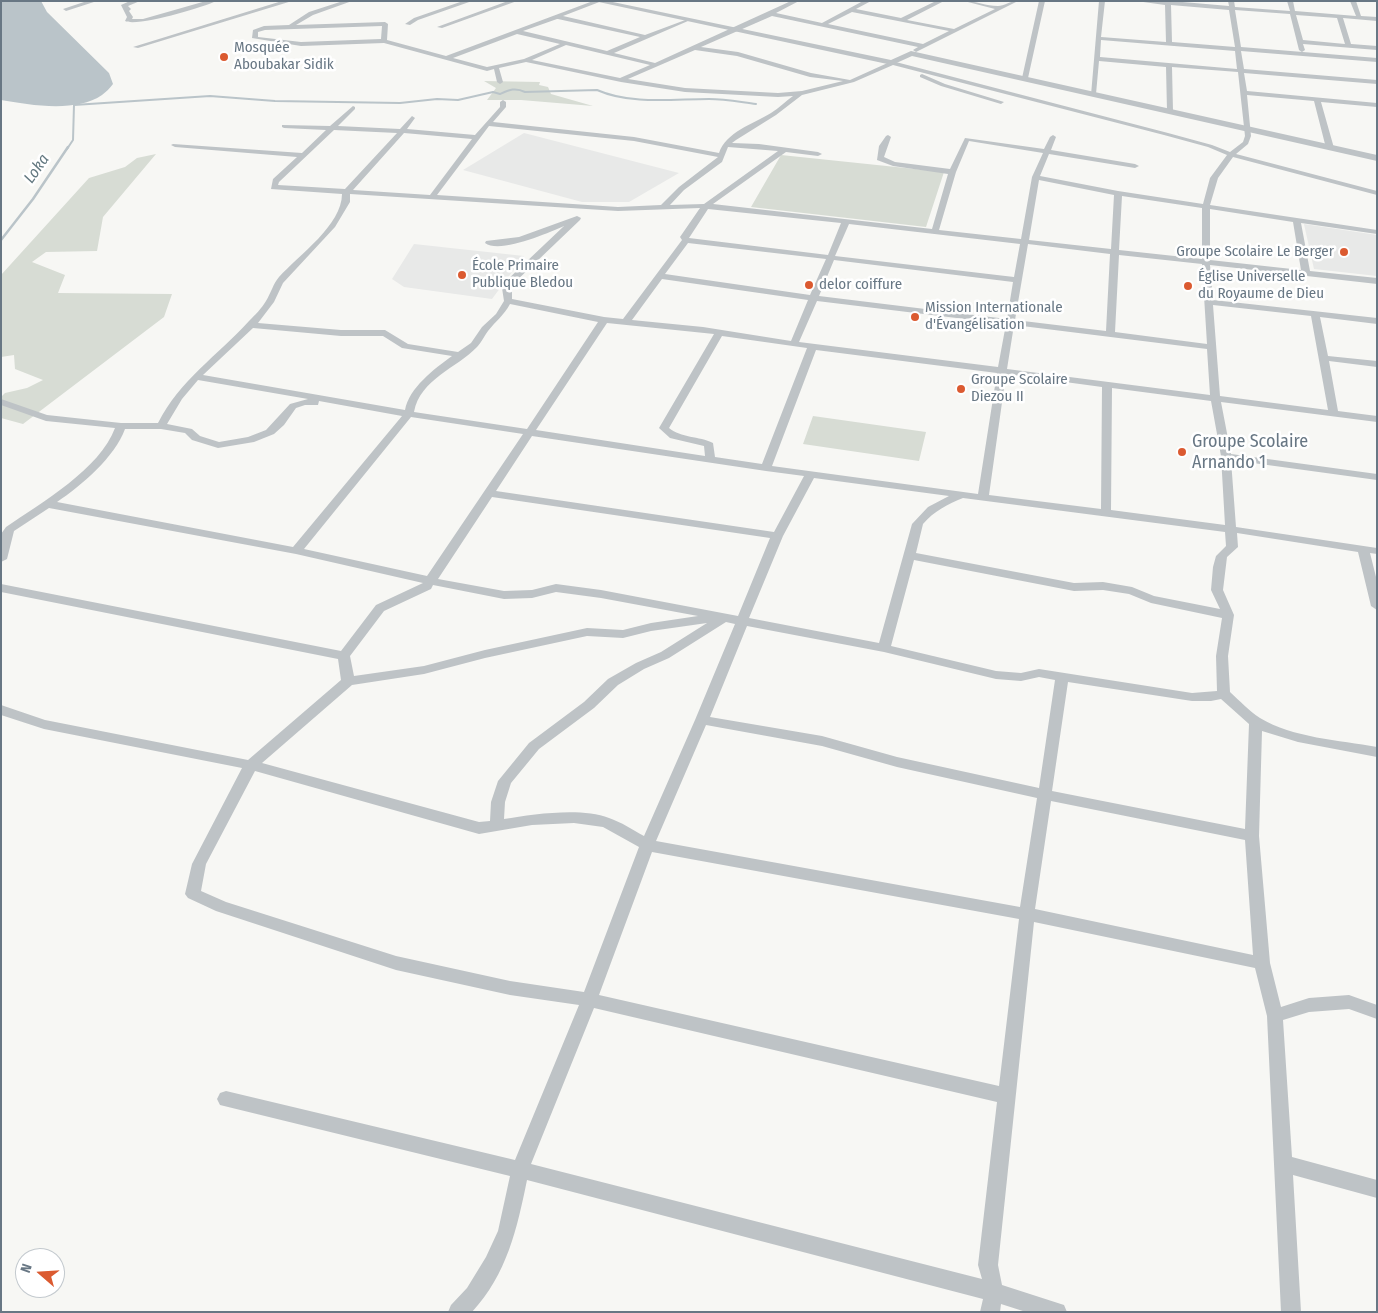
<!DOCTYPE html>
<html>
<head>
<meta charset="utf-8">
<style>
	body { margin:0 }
	#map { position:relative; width:1378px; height:1313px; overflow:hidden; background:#f7f7f4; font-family:"Fira Sans Condensed",sans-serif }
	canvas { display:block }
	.frame { position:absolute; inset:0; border:2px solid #687784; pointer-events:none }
	.north { position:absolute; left:15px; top:1248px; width:50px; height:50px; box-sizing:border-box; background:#fff; border:1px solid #c3c9ce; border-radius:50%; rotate:289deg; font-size:14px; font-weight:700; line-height:20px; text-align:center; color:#687784 }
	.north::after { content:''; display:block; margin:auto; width:18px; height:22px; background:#db5a30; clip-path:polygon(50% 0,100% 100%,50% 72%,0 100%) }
</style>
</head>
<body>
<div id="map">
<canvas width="1378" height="1313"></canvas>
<div class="frame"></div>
<div class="north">N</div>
</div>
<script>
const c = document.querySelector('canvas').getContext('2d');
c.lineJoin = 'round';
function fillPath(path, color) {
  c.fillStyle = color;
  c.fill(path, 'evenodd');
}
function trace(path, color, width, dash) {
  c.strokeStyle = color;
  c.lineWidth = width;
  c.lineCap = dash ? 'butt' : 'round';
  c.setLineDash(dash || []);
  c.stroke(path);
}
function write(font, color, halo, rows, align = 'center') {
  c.font = font + ' "Fira Sans Condensed",sans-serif';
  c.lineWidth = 5;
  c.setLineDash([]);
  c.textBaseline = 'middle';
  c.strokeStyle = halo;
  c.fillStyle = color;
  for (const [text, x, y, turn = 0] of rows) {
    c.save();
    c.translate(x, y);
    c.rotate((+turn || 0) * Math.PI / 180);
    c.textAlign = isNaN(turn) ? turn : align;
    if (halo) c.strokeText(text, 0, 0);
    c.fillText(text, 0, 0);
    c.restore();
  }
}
const built = new Path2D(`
	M 524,133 L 679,173 L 629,202 L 582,202 L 463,170 Z
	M 1304,224 L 1377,235 L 1377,276 L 1314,269 Z
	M 414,244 L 524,256 L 492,299 L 404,287 L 392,279 Z`);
const green = new Path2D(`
	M 484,81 L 540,82 L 539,85 L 548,87 L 551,94 L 593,106 L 521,100 L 487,100 L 496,88 Z
	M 156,154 L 103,217 L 97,251 L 46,252 L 32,262 L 65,275 L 58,293 L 172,294 L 164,317 L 23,424 L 1,418 L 1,397 L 5,393 L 27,388 L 43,380 L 15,369 L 14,355 L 1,357 L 1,275 L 89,178 L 125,167 L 137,158 Z
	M 781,155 L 944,172 L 926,227 L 751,207 Z
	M 813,416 L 926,432 L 919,461 L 803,444 Z`);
const water = new Path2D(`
	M 1,1 L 41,1 L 47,12 L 109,73 L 113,84 C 110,88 106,92 102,95 C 76,113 30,105 1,100 Z`);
const streamFar1 = new Path2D(`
	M 67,149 L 73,140 L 74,105 L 210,96 L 275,101 L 400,103 L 437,99 L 458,100 L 493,92 L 500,94 C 509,90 515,87 525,92 L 597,90 C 631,105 673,99 709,99 C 725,99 740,102 756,104`);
const stream = new Path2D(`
	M 1,240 L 33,199 L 68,147`);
const minor = new Path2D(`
	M 87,1 L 97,1 L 66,11 L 63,9 Z
	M 130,1 L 140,1 L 128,6 L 131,9 L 129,11 L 133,17 L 132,19 L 143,19 L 206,1 L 216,1 C 202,8 137,27 125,21 L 127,17 L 121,5 Z
	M 282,1 L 292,1 L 138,48 L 133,47 Z
	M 343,1 L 352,1 L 313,15 L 296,25 L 385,22 L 388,24 L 387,40 L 446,56 L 593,1 L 602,1 L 563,16 L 645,35 L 688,19 L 688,21 L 614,53 L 655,63 L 791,1 L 799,1 L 776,13 L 822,23 L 863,1 L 871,1 L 856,9 L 901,18 L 936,1 L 944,1 L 907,20 L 954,29 L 995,9 L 964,1 C 976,1 986,6 998,6 C 1004,6 1010,1 1018,1 L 916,52 L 913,50 L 918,47 L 772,16 L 701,47 L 738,52 L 811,73 L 850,80 L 892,61 L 1168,133 L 1212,145 L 1230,152 L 1243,142 L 1245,136 L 1238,72 L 1172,67 L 1173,111 L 1170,113 L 1167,111 L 1166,67 L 1099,61 L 1096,94 L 1091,95 L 1099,1 L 1105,1 L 1101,37 L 1166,42 L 1165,5 L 1136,1 L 1171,1 L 1229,6 L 1228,1 L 1234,1 L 1235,7 L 1290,11 L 1287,1 L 1293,1 L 1295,11 L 1356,16 L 1350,1 L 1356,1 L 1361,16 L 1377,17 L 1377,21 L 1343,18 L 1351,44 L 1377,46 L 1377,50 L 1303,44 L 1305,50 L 1302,52 L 1299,50 L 1290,14 L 1235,10 L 1241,47 L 1377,58 L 1377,62 L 1241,51 L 1244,69 L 1377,80 L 1377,84 L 1244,73 L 1247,91 L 1377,103 L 1377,107 L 1321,102 L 1334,148 L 1330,150 L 1326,148 L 1314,101 L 1247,95 L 1251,136 L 1248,144 L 1236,154 L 1377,191 L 1377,195 L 1233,157 L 1218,178 L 1210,205 L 1377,230 L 1377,234 L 1301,223 L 1310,271 L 1377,278 L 1377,284 L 1210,265 L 1213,300 L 1377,318 L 1377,324 L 1320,317 L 1328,356 L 1377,361 L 1377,367 L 1329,361 L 1338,411 L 1377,416 L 1377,422 L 1221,402 L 1231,454 L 1377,474 L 1377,480 L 1231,460 L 1236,527 L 1377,548 L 1377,554 L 1370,553 L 1377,581 L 1377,610 L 1371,606 L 1358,552 L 1237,533 L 1238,547 L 1227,557 L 1223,590 L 1234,615 L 1228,656 L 1230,692 C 1240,701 1249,711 1260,718 C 1293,738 1339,740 1377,747 L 1377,757 L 1298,742 L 1262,731 L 1259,836 L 1270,963 L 1281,1007 L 1309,998 L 1349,995 L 1377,1005 L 1377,1019 L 1349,1009 L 1309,1012 L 1283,1020 L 1292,1157 L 1377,1180 L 1377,1198 L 1293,1175 L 1301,1312 L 1281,1312 L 1267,1016 L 1255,968 L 1034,922 L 998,1265 L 1002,1285 L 1064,1305 L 1067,1312 L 1026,1312 L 1001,1304 L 1000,1312 L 980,1312 L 983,1299 L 527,1180 C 517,1229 507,1274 472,1312 L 448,1312 L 451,1305 L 467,1288 L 486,1257 L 498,1231 L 510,1176 L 220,1105 L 217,1099 L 220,1093 L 226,1091 L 515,1160 L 579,1005 L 510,995 L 396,970 L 216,911 L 188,898 L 185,894 L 192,864 L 242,768 L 44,729 L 1,715 L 1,705 L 45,720 L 248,760 L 341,680 L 338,659 L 1,592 L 1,584 L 341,651 L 376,605 L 423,583 L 296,554 L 49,508 L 14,531 L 7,559 L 1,562 L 1,534 L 6,527 C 41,503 100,469 115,428 L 46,421 L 1,405 L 1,399 L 47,415 L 121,423 L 158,423 C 180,380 217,356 249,321 C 255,315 262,308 266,301 C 271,293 273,284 279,277 C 299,255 342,225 342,194 L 271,189 L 273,179 L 297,157 L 175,147 L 171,145 L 173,144 L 302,153 L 326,130 L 284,128 L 282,127 L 282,125 L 330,126 L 353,106 L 355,107 L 355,109 L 338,126 L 400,129 L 412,116 L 415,118 L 407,129 L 475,135 L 500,107 L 500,102 L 503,100 L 506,102 L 506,107 L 493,122 L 634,137 L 719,153 C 726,132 753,124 771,113 C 779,108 786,101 793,96 L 778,97 L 685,92 L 621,82 L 526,62 L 499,68 L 503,82 L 500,84 L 497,82 L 494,69 L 487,71 L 384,43 L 301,46 L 252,38 L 253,30 L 264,26 L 289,25 L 309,12 ZM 1171,5 L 1229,10 L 1235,47 L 1172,42 ZM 852,12 L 949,31 L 923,44 L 828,24 ZM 1296,15 L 1337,18 L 1345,44 L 1303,40 ZM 557,19 L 558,19 L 640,37 L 607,51 L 523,31 ZM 382,26 L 381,39 L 301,42 L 258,37 L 258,32 L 265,30 ZM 517,34 L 560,44 L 524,59 L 487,67 L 453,58 ZM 1101,40 L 1235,51 L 1237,69 L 1100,57 ZM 566,45 L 650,65 L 620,78 L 532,60 ZM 695,50 L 737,56 L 810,77 L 843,81 L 802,91 L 778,93 L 685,88 L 628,79 ZM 893,65 L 1164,135 L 1208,147 L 1227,155 L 1210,178 L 1203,204 L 1118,191 L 1040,176 L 1049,154 L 1135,168 L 1139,166 L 1135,164 L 1051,150 L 1056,137 L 1053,135 L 1050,137 L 1044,149 L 965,138 L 950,169 L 895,162 L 884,157 L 891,137 L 888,135 L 886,136 L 879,146 L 877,160 L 893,166 L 948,174 L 932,229 L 713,204 L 786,152 L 818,156 L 822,154 L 818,152 L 759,144 L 732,143 L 736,140 L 776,115 L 802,95 L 854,82 ZM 489,126 L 634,141 L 718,157 L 679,187 L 661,205 L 618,207 L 437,195 ZM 334,130 L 397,133 L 345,189 L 278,185 L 279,182 ZM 404,133 L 472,139 L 430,195 L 353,190 ZM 969,141 L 1043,153 L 1032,177 L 1021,239 L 939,230 L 956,172 ZM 728,147 L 778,151 L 704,204 L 670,205 L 684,190 L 722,162 ZM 1039,180 L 1114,195 L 1111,249 L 1029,240 ZM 350,194 L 618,211 L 700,208 L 680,237 L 682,240 L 623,319 L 604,317 L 512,299 L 512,285 L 580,220 L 581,218 L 577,216 L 519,237 L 486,241 L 485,243 C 500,254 548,233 564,226 L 505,282 L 502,288 L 504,301 L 496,314 L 482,327 L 471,343 L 458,352 L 408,344 L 385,330 L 341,330 L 258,323 L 274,302 L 283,283 L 335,227 L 350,202 ZM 1122,196 L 1202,208 L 1202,259 L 1119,250 ZM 708,209 L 841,223 L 828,255 L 689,238 ZM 1210,209 L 1293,222 L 1301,270 L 1210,260 ZM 849,224 L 1020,244 L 1014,277 L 835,256 ZM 688,243 L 826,259 L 810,295 L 665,274 ZM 1028,244 L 1110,254 L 1106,331 L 1015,320 ZM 1119,255 L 1202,264 L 1207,344 L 1115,332 ZM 834,260 L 1013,282 L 1007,319 L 819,296 ZM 662,279 L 808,300 L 791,341 L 703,327 L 632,320 ZM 817,301 L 1006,324 L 998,367 L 799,342 ZM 510,304 L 598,322 L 527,429 L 414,412 C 420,379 457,368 477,347 C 482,342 484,336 488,331 C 496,321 504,315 510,304 ZM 1213,305 L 1311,316 L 1328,410 L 1220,396 ZM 607,323 L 714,334 L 659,428 L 670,438 L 704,446 L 705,456 L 536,430 ZM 1014,325 L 1207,349 L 1210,395 L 1007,369 ZM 253,328 L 341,336 L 383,336 L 402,348 L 452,356 C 434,369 409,388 405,410 L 203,375 ZM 722,336 L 807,348 L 762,464 L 715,457 L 713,443 C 699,436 681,438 669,428 ZM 816,350 L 997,373 L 978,494 L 772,466 ZM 1006,374 L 1102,387 L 1101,509 L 989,495 ZM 198,380 L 308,399 L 290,404 L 266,430 L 248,437 L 219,442 L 200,436 L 192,429 L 167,424 L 182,399 ZM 1112,388 L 1211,401 L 1221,456 L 1225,525 L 1111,510 ZM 319,401 L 402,416 L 293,547 L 57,502 C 81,486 115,457 125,429 L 161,429 L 185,433 L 192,440 L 218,448 L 254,442 L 274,434 L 284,425 L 296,408 L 305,405 L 318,405 ZM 411,417 L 523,434 L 427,576 L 304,549 ZM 532,436 L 766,471 L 804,476 L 774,532 L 496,491 ZM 814,478 L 949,496 L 928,507 L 912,524 L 879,643 L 749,618 L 783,536 ZM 492,497 L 770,538 L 738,616 L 601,590 L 556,584 L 532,590 L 504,591 L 438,579 ZM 963,498 L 1225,532 L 1226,546 L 1216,556 L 1213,567 L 1211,590 L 1220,609 L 1154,596 L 1132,587 L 1103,582 L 1074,583 L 916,553 L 923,524 C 934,511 948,504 963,498 ZM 914,560 L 1074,591 L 1103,590 L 1129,594 L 1151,603 L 1222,618 L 1216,656 L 1217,691 L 1192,693 L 1039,669 L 1021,673 L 996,671 L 891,646 ZM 433,585 L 504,599 L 532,598 L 556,592 L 601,598 L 698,616 L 651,623 L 623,630 L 587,628 L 485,650 L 424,666 L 354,676 L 350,656 L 384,611 L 431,589 ZM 726,622 L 735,624 L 695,720 L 644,836 C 633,830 621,822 609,818 C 581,807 534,814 504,819 L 505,802 L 511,783 L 539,749 L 594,708 L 618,685 L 644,669 L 669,658 ZM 707,623 L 661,652 L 636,663 L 608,679 L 584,702 L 529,743 L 498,781 L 491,802 L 490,821 L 479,822 L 262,763 L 352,685 L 424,674 L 485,658 L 587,636 L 623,638 L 651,631 ZM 747,626 L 884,652 L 996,679 L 1021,681 L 1039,677 L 1055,680 L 1039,788 L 897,757 L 822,736 L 710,717 ZM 1068,682 L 1192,701 L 1211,701 L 1221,699 L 1249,724 L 1245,829 L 1052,791 ZM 706,725 L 822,746 L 897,767 L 1037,798 L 1020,907 L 656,841 ZM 255,771 L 479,834 L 532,825 L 574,823 L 603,827 L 639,847 L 584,992 L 510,981 L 396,956 L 226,902 L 201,891 L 206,864 ZM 1051,801 L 1245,840 L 1253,955 L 1035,909 ZM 652,852 L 1019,919 L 999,1086 L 599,995 ZM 594,1008 L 997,1102 L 978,1265 L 982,1279 L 531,1164 Z
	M 463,1 L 472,1 L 418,20 L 410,25 L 405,24 L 414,18 Z
	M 508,1 L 517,1 L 442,28 L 437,27 Z
	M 1039,1 L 1045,1 L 1028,78 L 1025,80 L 1022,78 Z
	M 922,74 L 945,84 L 1004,102 L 1001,104 L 941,86 L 920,77 L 920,75 Z`);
const tertiary = new Path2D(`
	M 594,1 L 608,1 L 891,60 L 911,51 L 1377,155 L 1377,161 L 912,56 L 892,65 Z`);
const markers = [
	[224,57,5,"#db5a30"],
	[1344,252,5,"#db5a30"],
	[462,275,5,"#db5a30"],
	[809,285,5,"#db5a30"],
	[1188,286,5,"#db5a30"],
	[915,317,5,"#db5a30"],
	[961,389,5,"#db5a30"],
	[1182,452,5,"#db5a30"]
];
const farPoinames = [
	["Mosquée",234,48],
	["Aboubakar Sidik",234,65],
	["Groupe Scolaire Le Berger",1334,252,"right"],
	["École Primaire",472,266],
	["Publique Bledou",472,283],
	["Église Universelle",1198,277],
	["du Royaume de Dieu",1198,294],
	["delor coiffure",819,285],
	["Mission Internationale",925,308],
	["d'Évangélisation",925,325],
	["Groupe Scolaire",971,380],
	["Diezou II",971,397]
];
const farWaternames = [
	["Loka",37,169,-55]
];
const poiNames = [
	["Groupe Scolaire",1192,442],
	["Arnando 1",1192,463]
];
fillPath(built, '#e8e9e8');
fillPath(green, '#d7dcd4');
fillPath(water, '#bac4c9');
trace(streamFar1, '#bac4c9', 2);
trace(stream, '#bac4c9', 2.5);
fillPath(minor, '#bec3c6');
fillPath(tertiary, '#bec3c6');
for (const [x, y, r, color] of markers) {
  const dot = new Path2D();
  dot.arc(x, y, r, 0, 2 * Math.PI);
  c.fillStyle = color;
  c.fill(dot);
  trace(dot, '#fff', 2);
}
write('15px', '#687784', '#fff', farPoinames, 'left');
write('italic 16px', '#637880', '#fff', farWaternames);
write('18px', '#687784', '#fff', poiNames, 'left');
</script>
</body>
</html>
